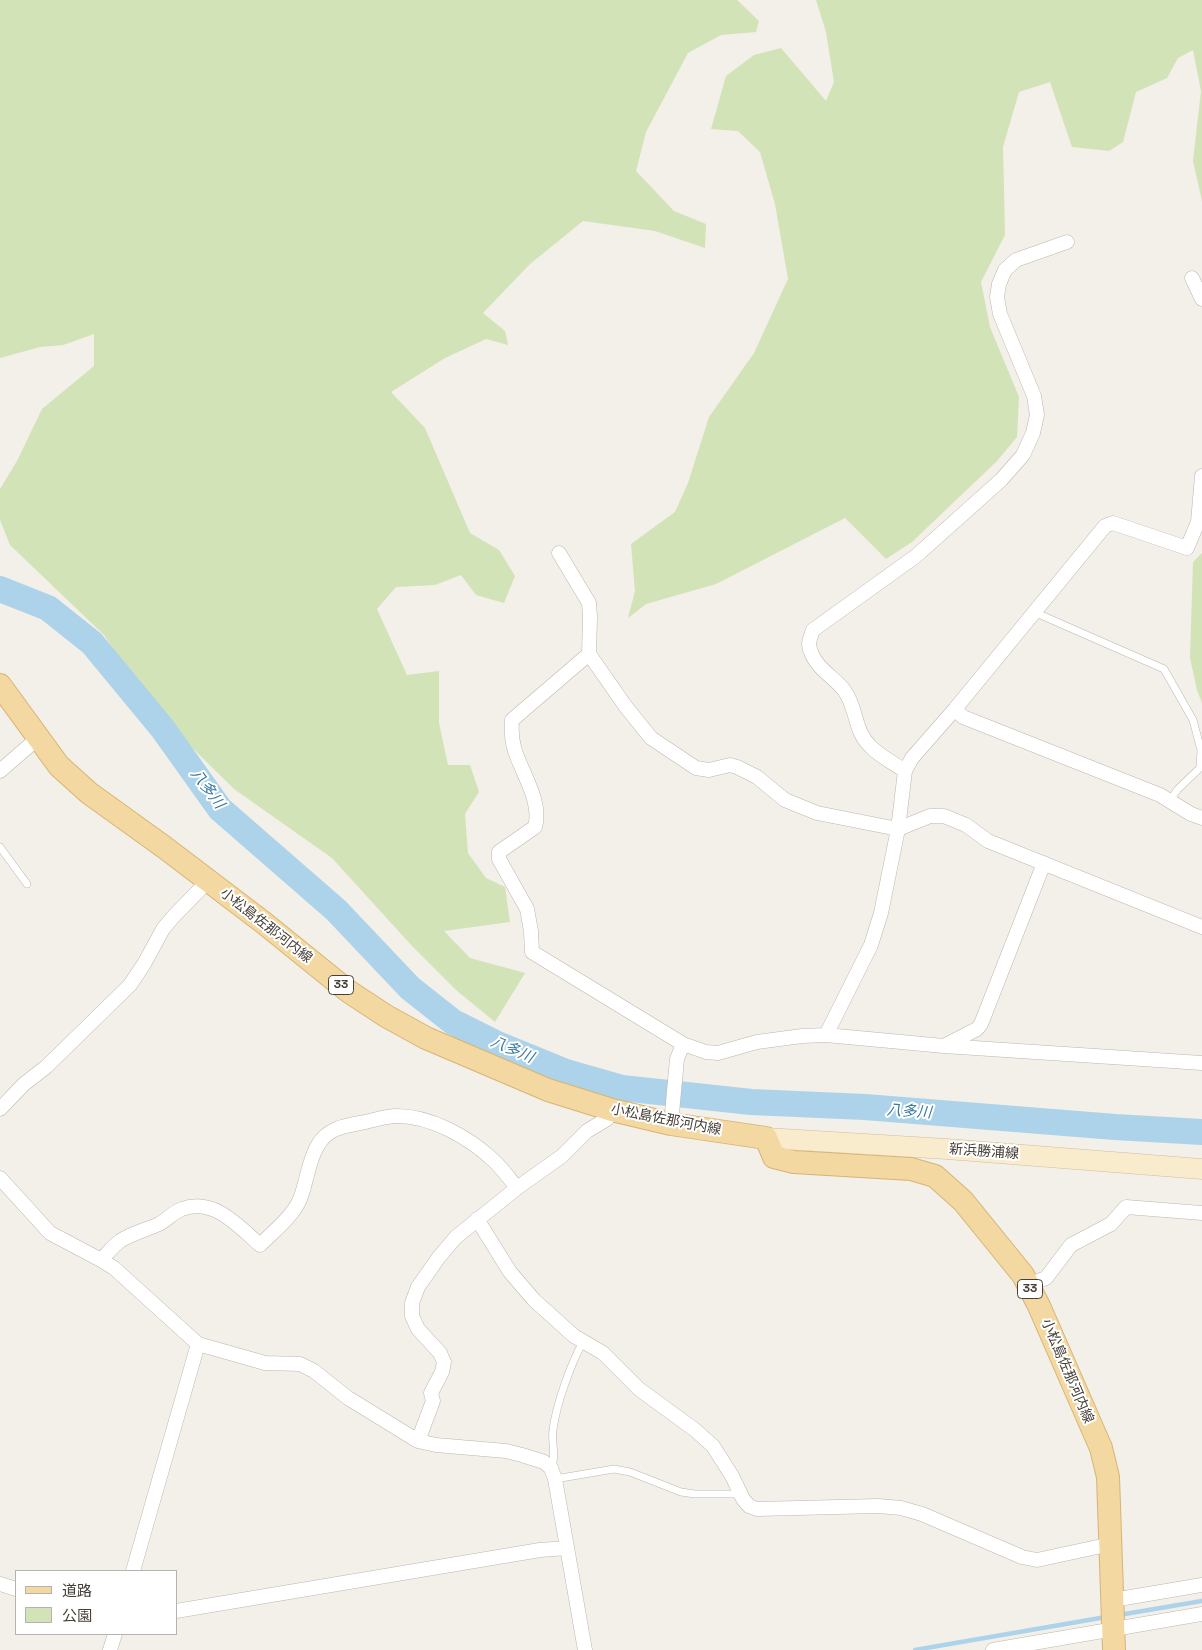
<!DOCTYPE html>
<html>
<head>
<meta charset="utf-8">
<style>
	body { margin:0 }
	#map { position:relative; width:1202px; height:1650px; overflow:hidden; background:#f3efe9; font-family:"Space Grotesk","Noto Sans JP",sans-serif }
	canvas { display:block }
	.legend { position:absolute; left:15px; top:1570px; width:162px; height:65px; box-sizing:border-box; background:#fff; border:1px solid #b5b3af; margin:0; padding:6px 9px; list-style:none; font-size:15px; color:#464038 }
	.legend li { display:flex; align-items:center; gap:10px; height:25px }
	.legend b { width:25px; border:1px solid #b5b3af }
</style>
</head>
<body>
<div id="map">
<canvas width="1202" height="1650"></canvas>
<ul class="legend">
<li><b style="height:6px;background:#f3d8a2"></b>道路</li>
<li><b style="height:14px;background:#d1e3b7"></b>公園</li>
</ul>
</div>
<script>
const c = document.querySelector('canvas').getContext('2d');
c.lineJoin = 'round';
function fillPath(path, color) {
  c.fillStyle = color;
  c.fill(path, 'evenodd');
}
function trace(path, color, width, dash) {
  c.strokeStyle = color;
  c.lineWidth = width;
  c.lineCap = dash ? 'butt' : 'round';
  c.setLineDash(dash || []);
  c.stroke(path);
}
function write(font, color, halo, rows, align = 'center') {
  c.font = font + ' "Space Grotesk","Noto Sans JP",sans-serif';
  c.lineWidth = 4;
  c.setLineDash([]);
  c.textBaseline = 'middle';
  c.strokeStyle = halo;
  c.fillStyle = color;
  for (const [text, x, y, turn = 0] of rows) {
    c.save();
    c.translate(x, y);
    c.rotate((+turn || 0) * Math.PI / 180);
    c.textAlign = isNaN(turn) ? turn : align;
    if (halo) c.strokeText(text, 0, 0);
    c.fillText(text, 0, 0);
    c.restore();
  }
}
const green = new Path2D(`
	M 0,0 L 737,0 L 759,21 L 756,32 L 721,35 L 688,53 L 646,132 L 636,171 L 674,211 L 706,224 L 705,248 L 655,231 L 583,221 L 530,264 L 483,313 L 505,331 L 508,345 L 486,339 L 445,358 L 391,392 L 425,428 L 470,533 L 499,550 L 515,576 L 504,603 L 476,595 L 461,575 L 435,585 L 396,587 L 377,609 L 407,675 L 439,671 L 439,723 L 448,765 L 470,765 L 479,792 L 465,814 L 468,853 L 486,878 L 505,887 L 510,922 L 444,931 L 470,958 L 525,973 L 495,1022 L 456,990 L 412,946 L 332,858 L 234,789 L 152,708 L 104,635 L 10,545 L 0,520 L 0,489 L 17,461 L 42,409 L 94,366 L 94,334 L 63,345 L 40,347 L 0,358 Z
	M 816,0 L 1202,0 L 1202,201 L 1193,161 L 1201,91 L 1193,50 L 1178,58 L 1167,78 L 1136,92 L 1123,142 L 1109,151 L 1072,147 L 1050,82 L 1019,92 L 1003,147 L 1005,235 L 981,282 L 990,327 L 1019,397 L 1017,437 L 997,461 L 912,542 L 886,559 L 845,518 L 716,584 L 646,604 L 628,618 L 635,591 L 631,544 L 675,512 L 688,483 L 709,417 L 754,353 L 788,279 L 775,204 L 760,152 L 738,131 L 711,129 L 726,76 L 754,55 L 781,48 L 826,101 L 834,82 L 826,32 Z
	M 1202,553 L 1202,703 L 1197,690 L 1190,658 L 1193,562 Z`);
const stream = new Path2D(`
	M 1119,1615 L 1202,1601
	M 915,1650 L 1106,1617`);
const river = new Path2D(`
	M 0,589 L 48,608 L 92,643 L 163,729 L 220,809 L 336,910 L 410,988 L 453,1022 L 495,1043 L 566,1072 L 622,1088 L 751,1102 L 865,1107 L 1115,1127 L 1202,1132`);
const lane = new Path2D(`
	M 1034,612 L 1164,669 L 1193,720 L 1201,750 L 1200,768 L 1178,789 L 1170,800
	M 0,847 L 27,884
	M 551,1468 C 557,1456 551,1442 553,1430 C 556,1405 571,1363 583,1342
	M 555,1479 L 614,1469 L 630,1472 L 681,1492 L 695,1494 L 736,1494 L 740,1492`);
const street = new Path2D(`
	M 1192,278 L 1202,299
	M 559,553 L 589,603 L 590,617 L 589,654 L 512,720 C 511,730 512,741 515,751 C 523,775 542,802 535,827 L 499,852 L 499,859 L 527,909 L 531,931 L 532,952 L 683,1044
	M 589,654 L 626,707 L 651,738 L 696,768 L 709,770 L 730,765 L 737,767 L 757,777 L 785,800 L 817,813 L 898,829 L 930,816 L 944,816 L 966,825 L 988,841 L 1202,927
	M 955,709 L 963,717 L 1160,795 L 1191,814 L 1202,818
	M 0,771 L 38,738
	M 905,771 L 912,758 L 955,709 L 1105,526 L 1113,523 L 1187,548 L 1198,522 L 1202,476
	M 826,1035 L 871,945 L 881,913 L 898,829 L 905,771 C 894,763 879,756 870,746 C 854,731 857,707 844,690 C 834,677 817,669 811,652 C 807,644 810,639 813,630 L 916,556 L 1001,480 L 1023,455 L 1033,433 L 1037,415 L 1034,396 L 1000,314 L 997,297 L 999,284 L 1005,270 L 1016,260 L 1067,242
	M 944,1046 L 977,1029 L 981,1024 L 1044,863
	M 0,1109 L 24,1084 L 46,1067 L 130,985 L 144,964 L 163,929 L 173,917 L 208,881
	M 671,1124 L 677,1059 L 683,1044 L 706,1052 L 718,1053 L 757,1042 L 802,1036 L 826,1035 L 944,1046 L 1202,1063
	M 0,1178 L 50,1233 L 101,1260 L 114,1268 L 198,1344 L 265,1363 L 300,1364 L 314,1371 L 348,1398 L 418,1441 L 436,1445 L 506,1451 L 522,1455 L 544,1462 L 551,1468 L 555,1479 L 585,1650
	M 477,1219 L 510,1272 L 534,1300 L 574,1336 L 603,1353 L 639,1389 L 695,1430 L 713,1446 L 732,1476 L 743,1499 L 749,1506 L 757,1509 L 878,1506 L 901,1508 L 922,1514 L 1022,1557 L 1037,1560 L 1111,1544
	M 101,1260 C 107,1254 113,1246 120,1241 C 132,1233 146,1230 159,1224 C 167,1220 173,1212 182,1209 C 214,1197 238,1226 260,1245 C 273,1232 294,1215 300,1199 C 307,1182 308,1161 318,1145 C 327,1129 343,1126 360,1123 C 372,1121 385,1116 397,1116 C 431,1116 468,1137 492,1159 C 502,1168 509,1178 517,1188
	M 1028,1285 L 1046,1278 L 1071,1245 L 1111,1224 L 1126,1207 L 1202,1213
	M 418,1441 L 433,1401 L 431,1393 L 442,1372 L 444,1362 L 440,1353 L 418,1329 L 412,1316 L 412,1303 L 418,1287 L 439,1257 L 456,1237 L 517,1188 L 562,1156 L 587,1131 L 607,1119 L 612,1110
	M 133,1571 L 198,1344
	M 0,1584 L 16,1589
	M 1113,1600 L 1202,1585
	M 176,1611 L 540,1550 L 567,1548
	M 110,1650 L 115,1634
	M 993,1650 L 1202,1614`);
const secondary = new Path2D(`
	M 766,1138 L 947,1149 L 1202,1169`);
const primary = new Path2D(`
	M 0,685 L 59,766 L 89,793 L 164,847 L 264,923 L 348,991 L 386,1016 L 426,1038 L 548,1090 L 612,1110 L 671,1124 L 766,1138 L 774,1157 L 794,1162 L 911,1169 L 935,1176 L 963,1201 L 1023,1275 L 1039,1306 L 1101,1448 L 1108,1477 L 1114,1650`);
const shields = [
	[341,985,25],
	[1030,1289,25]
];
const shieldNames = [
	["33",341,985],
	["33",1030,1289]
];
const streetNames = [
	["小松島佐那河内線",266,926,38],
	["小松島佐那河内線",666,1120,11],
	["新浜勝浦線",984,1152,4],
	["小松島佐那河内線",1067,1371,67]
];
const waterNames = [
	["八多川",207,789,53],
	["八多川",512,1050,23],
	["八多川",909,1112,4]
];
fillPath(green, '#d1e3b7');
trace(stream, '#acd3e9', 4.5);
trace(river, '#acd3e9', 26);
trace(lane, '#bdb7ad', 8);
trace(street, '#bdb7ad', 15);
trace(secondary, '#cdbf9e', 21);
trace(primary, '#d7b473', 24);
trace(lane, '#fff', 7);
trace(street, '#fff', 14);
trace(secondary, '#f9eccd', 20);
trace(primary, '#f3d8a2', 22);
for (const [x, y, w] of shields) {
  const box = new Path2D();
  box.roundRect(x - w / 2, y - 9.5, w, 19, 4);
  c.fillStyle = '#fff';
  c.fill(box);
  trace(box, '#464038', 1);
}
write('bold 12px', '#464038', null, shieldNames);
write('14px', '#464038', '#fff', streetNames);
write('italic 15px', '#3b7a9f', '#fff', waterNames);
</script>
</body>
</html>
